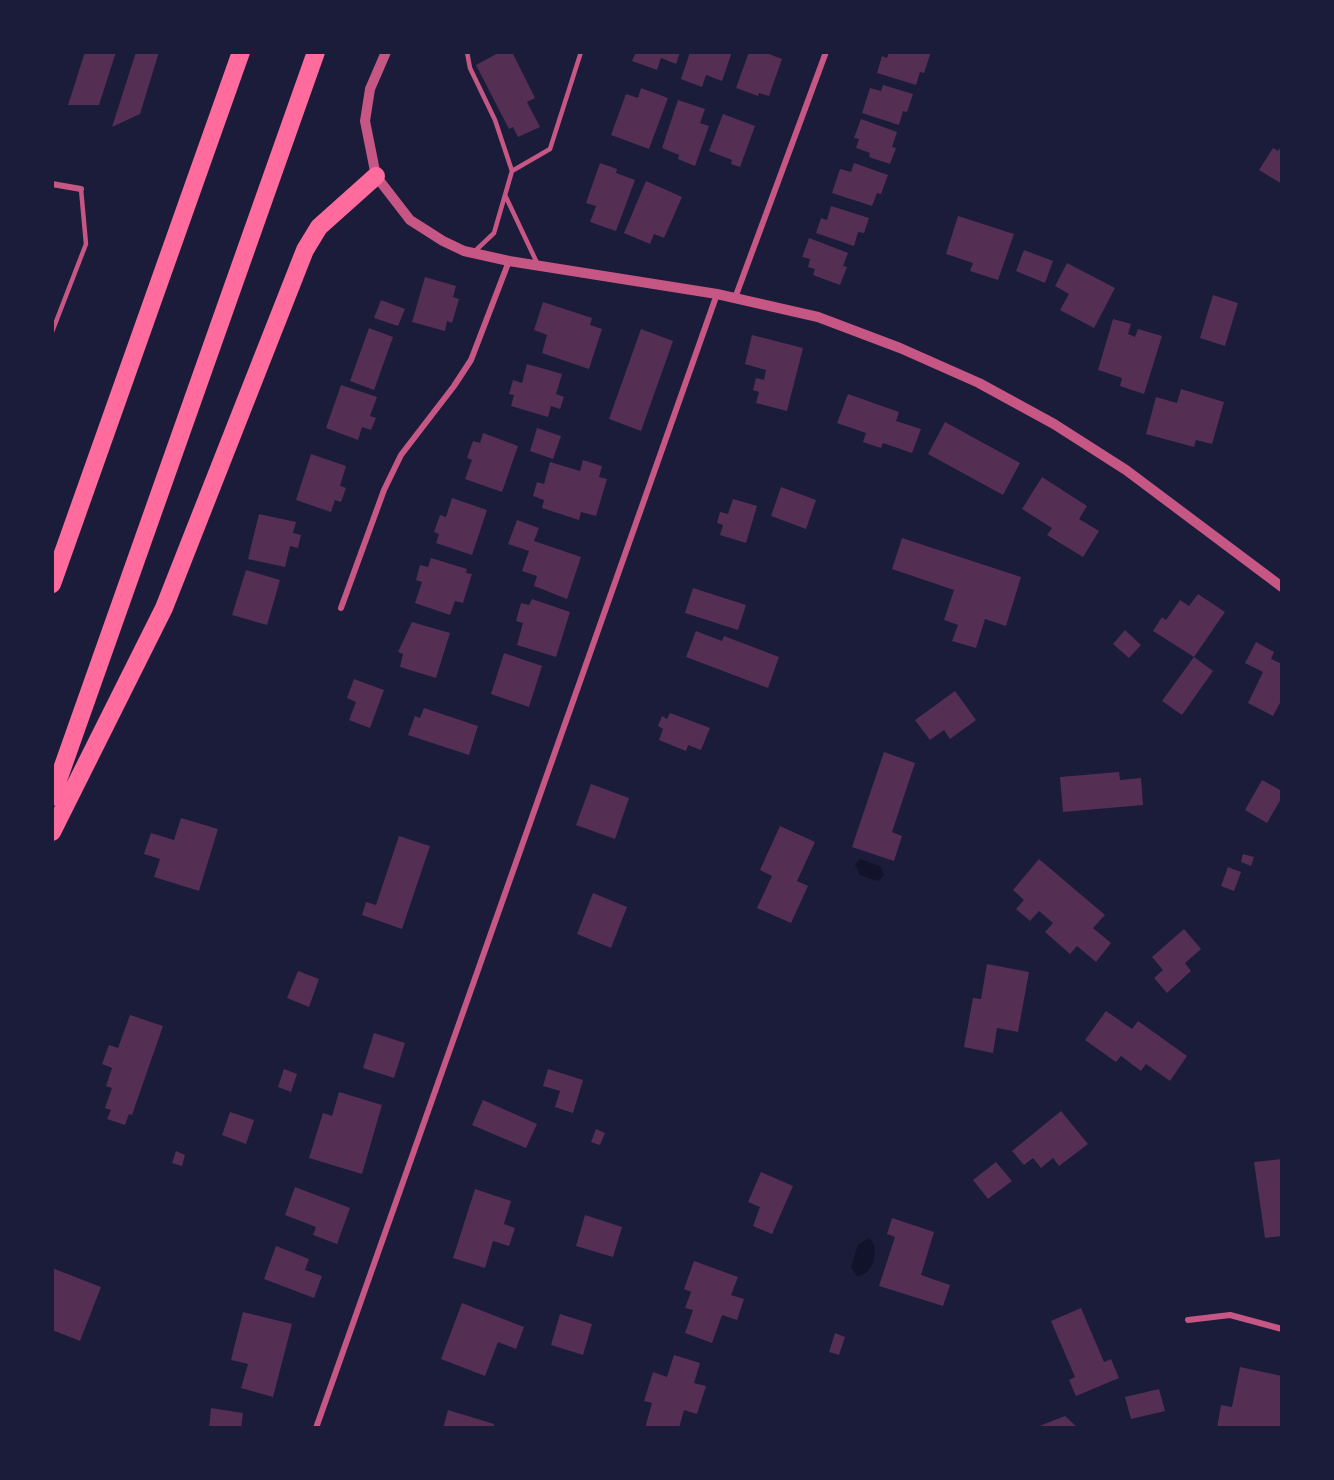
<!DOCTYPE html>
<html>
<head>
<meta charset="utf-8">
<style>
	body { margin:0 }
	#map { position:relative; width:1334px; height:1480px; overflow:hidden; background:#1b1b3a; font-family:"Roboto Serif",serif }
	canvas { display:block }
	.frame { position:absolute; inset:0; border:54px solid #1b1b3a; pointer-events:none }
</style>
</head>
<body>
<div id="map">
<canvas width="1334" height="1480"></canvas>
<div class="frame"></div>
</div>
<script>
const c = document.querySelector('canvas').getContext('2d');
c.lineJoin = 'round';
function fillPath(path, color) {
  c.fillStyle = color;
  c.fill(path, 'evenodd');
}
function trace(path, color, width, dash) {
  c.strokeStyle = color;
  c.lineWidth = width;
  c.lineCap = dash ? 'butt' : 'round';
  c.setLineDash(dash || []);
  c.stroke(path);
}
const water = new Path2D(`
	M 860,859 L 880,866 L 884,875 L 878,881 L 860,875 L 855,864 Z
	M 869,1238 C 881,1248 873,1276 857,1276 L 851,1267 L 858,1245 Z`);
const building = new Path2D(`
	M 85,52 L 116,52 L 99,105 L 68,105 Z
	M 136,52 L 159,52 L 140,114 L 112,127 Z
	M 500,52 L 512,52 L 535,98 L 527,102 L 540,127 L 518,137 L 513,127 L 509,129 L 476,65 Z
	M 636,52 L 680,52 L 676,64 L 661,58 L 657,70 L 632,61 Z
	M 690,52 L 732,52 L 722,81 L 706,75 L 702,87 L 681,79 Z
	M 749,52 L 764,52 L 782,59 L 769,96 L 759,93 L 758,96 L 736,88 Z
	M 889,52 L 931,52 L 924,73 L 920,72 L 916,85 L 877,73 L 882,56 L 887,58 Z
	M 883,85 L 913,94 L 907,112 L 903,111 L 899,125 L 862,113 L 870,88 L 881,91 Z
	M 641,88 L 668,98 L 649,149 L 611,135 L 626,94 L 638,98 Z
	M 678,100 L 705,109 L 700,123 L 709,126 L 695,166 L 678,159 L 679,155 L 662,148 Z
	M 723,114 L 755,126 L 740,167 L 731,164 L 732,160 L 709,151 Z
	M 861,119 L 897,132 L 892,147 L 896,148 L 890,164 L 869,157 L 870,153 L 856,148 L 859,139 L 854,138 Z
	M 1282,145 L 1282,184 L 1259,170 L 1273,148 L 1278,151 Z
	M 600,163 L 617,169 L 616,173 L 635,180 L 616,231 L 590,222 L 596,206 L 586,203 Z
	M 854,163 L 888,175 L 881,194 L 877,193 L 872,206 L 832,193 L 840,169 L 851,172 Z
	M 646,181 L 682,197 L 664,238 L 654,234 L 650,244 L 624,233 Z
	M 831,206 L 869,218 L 864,233 L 858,232 L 854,246 L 816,233 L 821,218 L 827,220 Z
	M 958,216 L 1014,234 L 998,280 L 970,271 L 973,263 L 946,254 Z
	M 809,238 L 848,253 L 843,266 L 847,267 L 840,285 L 813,275 L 815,269 L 808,267 L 810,259 L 802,257 Z
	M 1024,250 L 1053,261 L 1045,283 L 1016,271 Z
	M 1067,263 L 1115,288 L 1094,328 L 1060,310 L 1069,294 L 1055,286 Z
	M 425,277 L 456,286 L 453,297 L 459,299 L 452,323 L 447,321 L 445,331 L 412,322 Z
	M 1213,295 L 1238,303 L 1225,346 L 1200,338 Z
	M 381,300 L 405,309 L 398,326 L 374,318 Z
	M 543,302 L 592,318 L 590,325 L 602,329 L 589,369 L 542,353 L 547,335 L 534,330 Z
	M 1113,319 L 1131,324 L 1128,334 L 1135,337 L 1138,329 L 1162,336 L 1144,394 L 1120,386 L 1122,378 L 1098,370 Z
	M 369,328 L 393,337 L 374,390 L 350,381 Z
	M 641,329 L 673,341 L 641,431 L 609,419 Z
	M 752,335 L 803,348 L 787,411 L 756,403 L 759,392 L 753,390 L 756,378 L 764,380 L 766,370 L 745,364 Z
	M 527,364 L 562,374 L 556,394 L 564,397 L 560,409 L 551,406 L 548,417 L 511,406 L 514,395 L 509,394 L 513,380 L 522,383 Z
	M 341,385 L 377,397 L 370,416 L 376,418 L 371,430 L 362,427 L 358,440 L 326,428 Z
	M 1181,389 L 1224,402 L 1212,444 L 1196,440 L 1194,447 L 1146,434 L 1156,397 L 1177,403 Z
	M 848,394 L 899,412 L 896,421 L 921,429 L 912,453 L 883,443 L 881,448 L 863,442 L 866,433 L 837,423 Z
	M 945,422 L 1020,463 L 1003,495 L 928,454 Z
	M 537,428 L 561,436 L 553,459 L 530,451 Z
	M 483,433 L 518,446 L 502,492 L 465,479 L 472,460 L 467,458 L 473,441 L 480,443 Z
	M 311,454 L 346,466 L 340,486 L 346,488 L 341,502 L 335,500 L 331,512 L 296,500 Z
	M 583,460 L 602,466 L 599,477 L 607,479 L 596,516 L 581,512 L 579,520 L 542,508 L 544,500 L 533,496 L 537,482 L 544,484 L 550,462 L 580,471 Z
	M 1042,477 L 1087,506 L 1079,519 L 1099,531 L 1083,557 L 1047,535 L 1052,528 L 1022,509 Z
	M 781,487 L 816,500 L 806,529 L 771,516 Z
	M 452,498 L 487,510 L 472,555 L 436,543 L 439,534 L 434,532 L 440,515 L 446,517 Z
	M 733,499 L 757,506 L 746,543 L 720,535 L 723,525 L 717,523 L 720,512 L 728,514 Z
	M 259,514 L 296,522 L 293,533 L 301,535 L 298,548 L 290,546 L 285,567 L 248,559 Z
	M 517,520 L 539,528 L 534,541 L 581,557 L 567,599 L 534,586 L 537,576 L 522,571 L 529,551 L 508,544 Z
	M 902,538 L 1021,577 L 1006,626 L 985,619 L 976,648 L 952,641 L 958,625 L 944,620 L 954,590 L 892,569 Z
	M 431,558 L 467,569 L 466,573 L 472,574 L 463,603 L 455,601 L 450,615 L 415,603 L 422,582 L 416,580 L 420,565 L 428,567 Z
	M 246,570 L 280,580 L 267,625 L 232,615 Z
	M 693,588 L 746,605 L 738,630 L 685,613 Z
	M 1198,594 L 1225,612 L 1194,657 L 1153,631 L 1162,617 L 1166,620 L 1180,600 L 1189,606 Z
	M 532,599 L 570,612 L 556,657 L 517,645 L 523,623 L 516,621 L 521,603 L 529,605 Z
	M 412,622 L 450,633 L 436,678 L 400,667 L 403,654 L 398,652 Z
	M 1125,630 L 1141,645 L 1129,658 L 1113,644 Z
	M 696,631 L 722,641 L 724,636 L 779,657 L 768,688 L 686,657 Z
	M 1256,642 L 1274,652 L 1271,659 L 1282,664 L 1282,699 L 1273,716 L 1248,703 L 1263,672 L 1245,663 Z
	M 504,653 L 542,666 L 529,707 L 491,694 Z
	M 1194,657 L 1213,671 L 1182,715 L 1162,701 Z
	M 354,679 L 384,690 L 370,728 L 349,720 L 356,702 L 347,698 Z
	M 955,691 L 976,720 L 950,739 L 944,730 L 930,740 L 915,720 Z
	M 424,708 L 478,726 L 469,755 L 408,735 L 415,716 L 420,718 Z
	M 670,713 L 710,728 L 701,750 L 688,745 L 686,751 L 659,740 L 663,729 L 658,726 L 662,716 L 667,719 Z
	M 884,752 L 915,763 L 892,832 L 902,836 L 894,861 L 852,847 Z
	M 1119,772 L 1120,780 L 1141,778 L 1143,805 L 1063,812 L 1060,777 Z
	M 1262,780 L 1282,791 L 1282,797 L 1267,823 L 1245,810 Z
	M 591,784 L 629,798 L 615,839 L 576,825 Z
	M 181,818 L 218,829 L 199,891 L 154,877 L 160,859 L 144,854 L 151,833 L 174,840 Z
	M 780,826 L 815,842 L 797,881 L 808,886 L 791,923 L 757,908 L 772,876 L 760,870 Z
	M 399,836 L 430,846 L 402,929 L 362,915 L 366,902 L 376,905 Z
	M 1243,854 L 1254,857 L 1251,866 L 1241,862 Z
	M 1039,859 L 1105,915 L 1093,928 L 1111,943 L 1096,962 L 1077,946 L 1070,954 L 1045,932 L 1053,923 L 1039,911 L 1030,921 L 1016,909 L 1024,900 L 1013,890 Z
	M 1228,867 L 1241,872 L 1234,891 L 1221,886 Z
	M 593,893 L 627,907 L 611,948 L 577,934 Z
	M 1184,929 L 1201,949 L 1185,963 L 1191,971 L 1167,993 L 1154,978 L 1163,970 L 1152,957 Z
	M 987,964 L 1029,972 L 1018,1032 L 997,1028 L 993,1053 L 964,1047 L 973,998 L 981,999 Z
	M 298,971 L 319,979 L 309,1007 L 287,998 Z
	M 1106,1011 L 1132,1029 L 1138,1021 L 1187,1056 L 1170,1081 L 1146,1064 L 1141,1071 L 1121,1056 L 1116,1062 L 1085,1040 Z
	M 130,1015 L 163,1026 L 132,1115 L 129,1114 L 125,1125 L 107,1119 L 111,1110 L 105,1108 L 112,1088 L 106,1086 L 112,1068 L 102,1064 L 109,1045 L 118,1048 Z
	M 374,1033 L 405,1043 L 394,1078 L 363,1068 Z
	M 284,1069 L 297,1074 L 291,1092 L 278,1087 Z
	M 548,1069 L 583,1080 L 573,1113 L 555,1107 L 560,1091 L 543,1086 Z
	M 339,1092 L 382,1105 L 362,1174 L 309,1158 L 323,1113 L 332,1116 Z
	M 483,1100 L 537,1124 L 526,1148 L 472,1125 Z
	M 1061,1111 L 1088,1144 L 1059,1166 L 1053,1158 L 1041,1168 L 1033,1158 L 1024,1165 L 1012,1151 Z
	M 230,1112 L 254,1120 L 246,1144 L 222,1135 Z
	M 596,1129 L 605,1133 L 600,1145 L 591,1142 Z
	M 176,1151 L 185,1155 L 182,1166 L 172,1163 Z
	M 1282,1159 L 1282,1236 L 1265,1238 L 1254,1162 Z
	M 996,1162 L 1012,1181 L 988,1199 L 973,1180 Z
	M 761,1172 L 793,1186 L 772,1234 L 753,1226 L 760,1207 L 748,1202 Z
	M 295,1187 L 350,1208 L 337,1244 L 313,1235 L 316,1227 L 285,1215 Z
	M 475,1189 L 511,1201 L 504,1224 L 515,1228 L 509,1246 L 493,1241 L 485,1268 L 453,1258 Z
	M 585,1215 L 622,1227 L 613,1257 L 576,1246 Z
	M 892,1218 L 934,1232 L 921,1275 L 950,1285 L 943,1306 L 879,1286 L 895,1237 L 887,1234 Z
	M 276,1246 L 309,1259 L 305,1270 L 322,1276 L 314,1298 L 264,1279 Z
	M 694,1261 L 738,1277 L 731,1295 L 744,1299 L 737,1320 L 722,1315 L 712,1343 L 685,1333 L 693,1310 L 685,1308 L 691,1292 L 684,1289 Z
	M 52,1268 L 101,1287 L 80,1341 L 52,1330 Z
	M 462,1303 L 524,1327 L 516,1349 L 498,1342 L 485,1376 L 441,1359 Z
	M 1081,1308 L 1104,1362 L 1111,1359 L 1119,1378 L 1076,1396 L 1069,1380 L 1075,1377 L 1051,1321 Z
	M 243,1312 L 292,1324 L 273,1397 L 241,1388 L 248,1364 L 231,1360 Z
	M 560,1314 L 592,1324 L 583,1355 L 551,1345 Z
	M 835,1333 L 845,1337 L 839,1355 L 829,1352 Z
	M 674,1355 L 700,1363 L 694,1383 L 706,1386 L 697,1414 L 684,1410 L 679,1428 L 645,1428 L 652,1403 L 644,1401 L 653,1372 L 667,1377 Z
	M 1240,1367 L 1282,1376 L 1282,1428 L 1217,1428 L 1221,1405 L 1232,1407 Z
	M 1159,1389 L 1165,1411 L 1131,1419 L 1125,1397 Z
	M 211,1408 L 243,1413 L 241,1428 L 209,1428 Z
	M 448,1410 L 494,1424 L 493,1428 L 443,1428 Z
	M 1065,1416 L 1078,1428 L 1037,1428 L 1037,1427 Z`);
const service = new Path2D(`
	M 467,52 L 470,68 L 495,120 L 512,171
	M 505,195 L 538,265
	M 474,252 L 494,233 L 512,171 L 550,149 L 581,52
	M 52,332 L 86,244 L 81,189`);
const minor = new Path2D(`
	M 52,184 L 81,189
	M 735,298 L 826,52
	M 341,608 L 384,490 L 401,455 L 454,386 L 471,360 L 509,261
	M 1188,1320 L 1230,1315 L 1282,1329
	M 316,1428 L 717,294`);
const tertiary = new Path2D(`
	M 386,52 L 370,89 L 365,121 L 376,176 L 410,220 L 443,241 L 464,251 L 509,261 L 717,294 L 818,317 L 900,348 L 979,383 L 1054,424 L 1126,470 L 1282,587`);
const motorway = new Path2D(`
	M 52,584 L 241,52
	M 52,797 L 316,52
	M 52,832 L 164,608 L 305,250 L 319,227 L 376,176`);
fillPath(water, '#12122b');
fillPath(building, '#542f53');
trace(service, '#c65784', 4.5);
trace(minor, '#c65784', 6);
trace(tertiary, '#c65784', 10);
trace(motorway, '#ff6b9d', 18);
</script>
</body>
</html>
